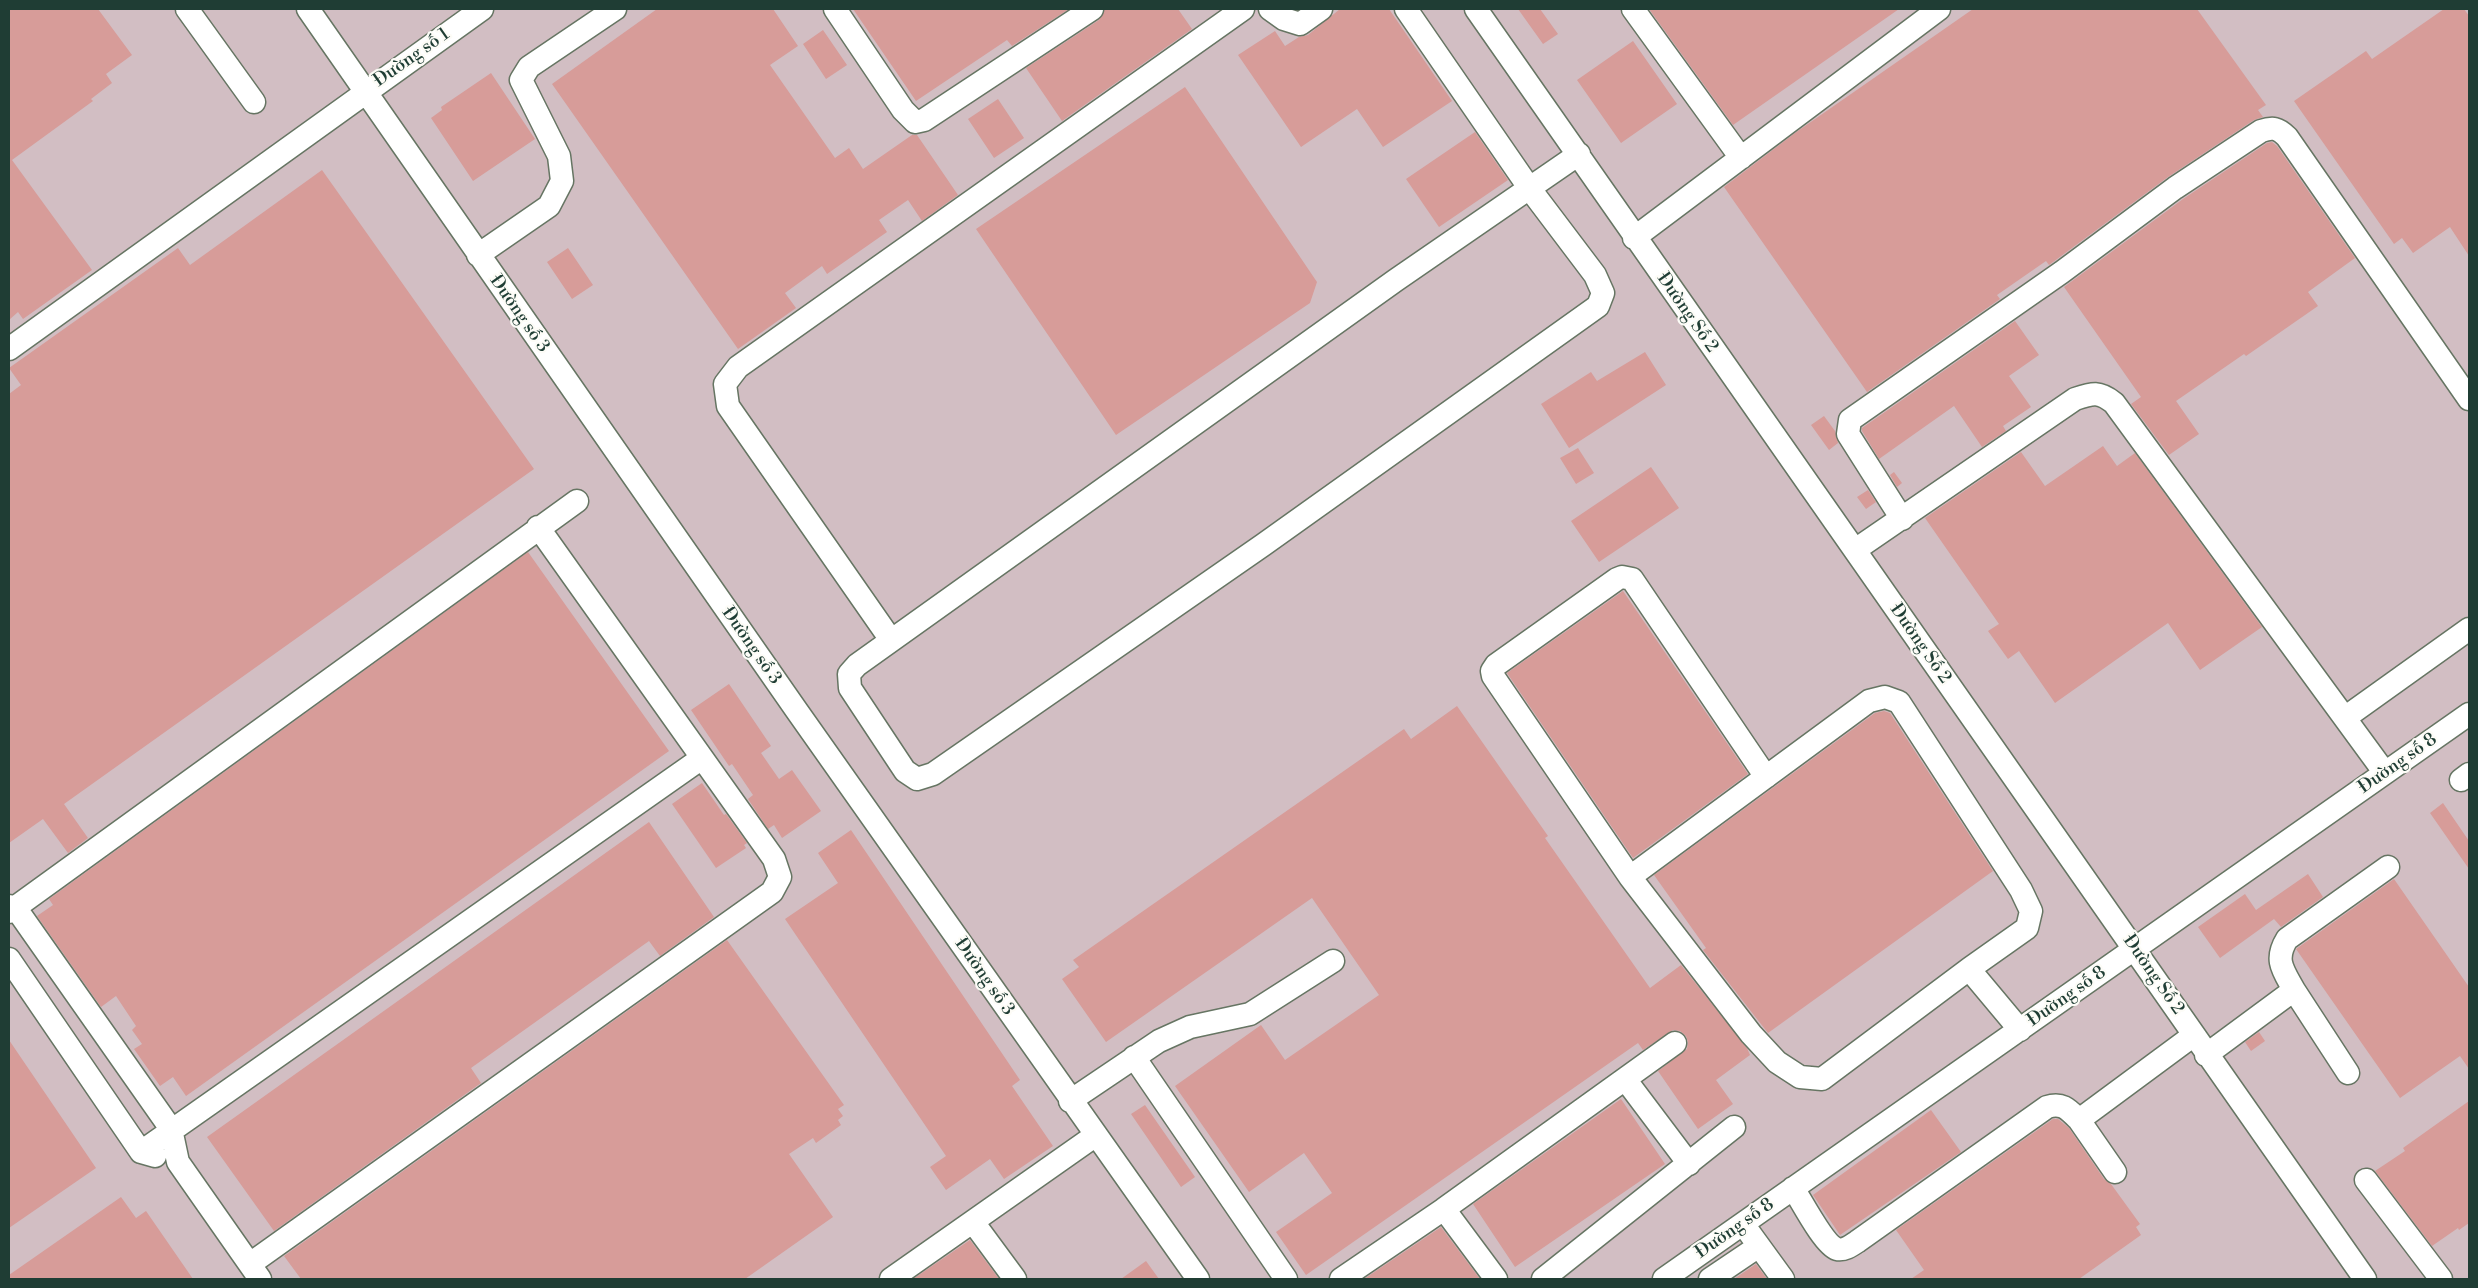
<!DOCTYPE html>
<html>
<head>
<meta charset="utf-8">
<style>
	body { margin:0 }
	#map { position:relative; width:2478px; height:1288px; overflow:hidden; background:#ebdeba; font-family:"Libre Bodoni",serif }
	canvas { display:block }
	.frame { position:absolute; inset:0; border:10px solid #1f3d34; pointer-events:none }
</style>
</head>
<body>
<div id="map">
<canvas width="2478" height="1288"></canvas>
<div class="frame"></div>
</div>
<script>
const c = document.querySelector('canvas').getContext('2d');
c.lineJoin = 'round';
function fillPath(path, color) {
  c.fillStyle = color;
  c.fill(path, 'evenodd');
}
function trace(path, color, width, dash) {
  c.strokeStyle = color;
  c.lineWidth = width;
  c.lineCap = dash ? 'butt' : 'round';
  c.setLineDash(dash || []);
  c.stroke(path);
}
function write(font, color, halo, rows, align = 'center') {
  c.font = font + ' "Libre Bodoni",serif';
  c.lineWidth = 4.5;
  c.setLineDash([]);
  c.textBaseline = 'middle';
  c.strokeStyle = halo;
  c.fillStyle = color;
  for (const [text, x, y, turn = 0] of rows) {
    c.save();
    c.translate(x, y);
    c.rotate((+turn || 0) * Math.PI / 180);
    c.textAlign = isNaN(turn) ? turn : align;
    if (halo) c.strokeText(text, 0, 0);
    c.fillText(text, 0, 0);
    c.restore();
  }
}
const industrial = new Path2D(`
	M 9,9 L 2469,9 L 2469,1279 L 9,1279 Z`);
const building = new Path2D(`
	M 9,9 L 98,9 L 132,55 L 106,74 L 112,83 L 91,99 L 93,101 L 12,160 L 92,270 L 23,319 L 18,312 L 9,320 Z
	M 657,9 L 773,9 L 798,46 L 770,65 L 835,158 L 849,148 L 863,169 L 912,135 L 917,135 L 958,195 L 922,221 L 908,200 L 879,220 L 887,232 L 827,274 L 822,266 L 785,293 L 796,308 L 738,349 L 552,84 Z
	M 853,9 L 1069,9 L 1012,46 L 1007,40 L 916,101 Z
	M 1105,9 L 1178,9 L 1192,29 L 1062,121 L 1026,68 L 1099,20 Z
	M 1340,9 L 1389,9 L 1452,101 L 1383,147 L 1357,109 L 1301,147 L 1238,55 L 1275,31 L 1285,46 L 1299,37 L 1308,35 Z
	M 1518,9 L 1540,9 L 1558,34 L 1543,44 Z
	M 1649,9 L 1899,9 L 1733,125 Z
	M 1973,9 L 2197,9 L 2266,105 L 2258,110 L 2263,117 L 2254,120 L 2168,177 L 2049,265 L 2046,261 L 1997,295 L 2000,299 L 1867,392 L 1724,187 L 1795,133 Z
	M 2444,9 L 2464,9 L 2469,16 L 2469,256 L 2450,227 L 2413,253 L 2402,238 L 2394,244 L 2294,101 L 2366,51 L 2372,59 Z
	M 823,30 L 847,65 L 826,79 L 803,44 Z
	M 1633,41 L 1677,104 L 1621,143 L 1577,80 Z
	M 491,73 L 535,139 L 473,181 L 431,118 L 442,110 L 441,107 Z
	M 1185,87 L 1317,282 L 1310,303 L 1116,435 L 976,229 Z
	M 998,99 L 1024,138 L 994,158 L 968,119 Z
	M 1475,132 L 1508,180 L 1439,227 L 1406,179 Z
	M 2272,142 L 2277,146 L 2355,258 L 2308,292 L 2318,306 L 2246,356 L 2244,354 L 2176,401 L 2199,434 L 2169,455 L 2131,404 L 2141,397 L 2064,287 L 2183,199 L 2267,143 Z
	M 322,170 L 534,469 L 64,804 L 88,838 L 68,853 L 43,819 L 9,843 L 9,394 L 21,385 L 9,368 L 178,248 L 190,265 Z
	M 568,248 L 593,285 L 572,299 L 547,262 Z
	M 2015,321 L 2039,355 L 2009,376 L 2031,407 L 2003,426 L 2006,431 L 1982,447 L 1954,406 L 1879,459 L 1862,431 L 1862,428 Z
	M 1645,352 L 1666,385 L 1569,448 L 1541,404 L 1591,372 L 1597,381 Z
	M 1824,416 L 1835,431 L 1838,443 L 1829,450 L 1811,425 Z
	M 2103,446 L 2117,466 L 2135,453 L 2262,627 L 2200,670 L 2168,623 L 2055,703 L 2019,651 L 2008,659 L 1988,631 L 1999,624 L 1925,518 L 2021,452 L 2045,486 Z
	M 1578,448 L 1594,473 L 1576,484 L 1560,458 Z
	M 1651,467 L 1679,508 L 1599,562 L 1571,521 Z
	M 1894,472 L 1902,483 L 1897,487 L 1890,475 Z
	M 1868,490 L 1876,502 L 1866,509 L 1857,497 Z
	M 528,552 L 669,751 L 186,1096 L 173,1077 L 160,1086 L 134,1049 L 142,1044 L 132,1030 L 136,1026 L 116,996 L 101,1007 L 37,916 L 53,905 L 49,899 Z
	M 1623,591 L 1748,774 L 1633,858 L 1507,673 Z
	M 729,684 L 771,746 L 761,753 L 779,779 L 792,770 L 821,811 L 782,838 L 774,825 L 768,829 L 748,799 L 753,795 L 732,764 L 729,766 L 691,710 Z
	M 1457,706 L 1548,836 L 1545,838 L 1650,988 L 1681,965 L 1747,1048 L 1750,1055 L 1716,1080 L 1733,1104 L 1698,1129 L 1658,1071 L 1687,1049 L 1688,1042 L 1686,1036 L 1680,1031 L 1673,1030 L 1643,1050 L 1638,1043 L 1306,1275 L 1276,1232 L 1332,1193 L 1304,1153 L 1249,1192 L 1175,1086 L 1261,1025 L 1285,1060 L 1379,995 L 1312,898 L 1106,1042 L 1062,979 L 1079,967 L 1073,960 L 1404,729 L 1411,739 Z
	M 1884,711 L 1890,713 L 1993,871 L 1768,1033 L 1703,950 L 1706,948 L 1654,875 L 1875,713 Z
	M 702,783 L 724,815 L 726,814 L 747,843 L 744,845 L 746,848 L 716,868 L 672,804 Z
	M 2443,803 L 2469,841 L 2469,869 L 2430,813 Z
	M 649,822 L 714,917 L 660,956 L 649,941 L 471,1068 L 481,1083 L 274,1231 L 207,1137 Z
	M 851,830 L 1020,1080 L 1012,1086 L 1053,1146 L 1004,1179 L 990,1159 L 946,1190 L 930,1167 L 946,1156 L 785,919 L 838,883 L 818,853 Z
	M 2308,874 L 2323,897 L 2281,927 L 2274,919 L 2220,958 L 2198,927 L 2245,894 L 2256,910 Z
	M 2394,879 L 2469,987 L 2469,1069 L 2460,1056 L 2400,1098 L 2296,949 Z
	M 727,940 L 844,1105 L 838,1109 L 843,1116 L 838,1120 L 841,1125 L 816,1143 L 813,1138 L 789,1154 L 833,1217 L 745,1279 L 301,1279 L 284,1256 Z
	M 2259,1032 L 2265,1041 L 2251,1051 L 2245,1042 Z
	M 9,1040 L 96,1168 L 9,1228 Z
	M 1621,1099 L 1665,1164 L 1515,1267 L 1473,1204 Z
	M 2469,1101 L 2469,1223 L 2459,1230 L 2458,1228 L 2432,1246 L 2375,1171 L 2405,1151 L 2403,1148 Z
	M 1145,1105 L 1195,1177 L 1181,1187 L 1131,1114 Z
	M 1931,1110 L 1961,1152 L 1840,1235 L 1813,1195 Z
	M 2053,1119 L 2058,1119 L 2069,1128 L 2104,1179 L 2111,1184 L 2140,1224 L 2136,1227 L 2141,1235 L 2079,1279 L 1911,1279 L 1924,1270 L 1896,1230 Z
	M 121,1197 L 136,1218 L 146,1211 L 193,1279 L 9,1279 L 9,1275 Z
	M 1441,1227 L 1480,1279 L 1364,1279 Z
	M 970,1240 L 999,1279 L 913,1279 Z
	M 1146,1261 L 1159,1279 L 1121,1279 Z
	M 1756,1264 L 1767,1279 L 1734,1279 Z`);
const minor = new Path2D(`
	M 187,9 L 254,102
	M 308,9 L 797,711 L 1198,1279
	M 835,9 L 903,110 L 915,122 L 924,120 L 1092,9
	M 1270,9 L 1284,19 L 1300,24 L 1321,9
	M 1406,9 L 1530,189 L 1595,275 L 1603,293 L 1598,306 L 1263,545 L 933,774 L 917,779 L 905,771 L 850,688 L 849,674 L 857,665 L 1396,280 L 1579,154
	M 1476,9 L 2365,1279
	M 1633,9 L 1741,158
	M 1634,238 L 1939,9
	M 478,255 L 549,206 L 562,181 L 559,156 L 521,80 L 529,67 L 615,9
	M 9,349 L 482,9
	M 1902,519 L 1848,434 L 1850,420 L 2062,272 L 2175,188 L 2261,131 C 2273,127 2278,128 2287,137 L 2469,399
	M 1855,550 L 2075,399 C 2093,393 2099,391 2114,403 L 2385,773
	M 891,640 L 728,406 L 725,384 L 738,367 L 1243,9
	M 2346,717 L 2469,629
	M 1766,777 L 1632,579 L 1622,577 L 1617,579 L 1496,665 L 1492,671 L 1493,676 L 1630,877 L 1751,1034 L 1777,1062 L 1800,1077 L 1822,1079 L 1969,969 L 2020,1030
	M 2461,780 L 2469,774
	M 1630,877 L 1869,701 L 1885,697 L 1899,702 L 2021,890 L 2031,911 L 2027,928 L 1969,969
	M 9,906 L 15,907 L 171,1129 L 178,1162 L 260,1279
	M 9,912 L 577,501
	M 9,959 L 141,1152 L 155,1156
	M 2294,990 C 2283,970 2274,960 2287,939 L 2388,867
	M 2206,1055 L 2294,990 L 2348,1073
	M 1134,1057 L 1286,1279
	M 1625,1079 L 1689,1164
	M 1070,1101 L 1159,1041 L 1190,1027 L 1250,1014 L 1333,961
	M 141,1152 L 702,758
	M 2115,1172 L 2079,1120 L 2194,1035
	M 2366,1180 L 2441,1279
	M 1793,1188 C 1801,1200 1824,1245 1837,1249 C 1844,1251 1852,1245 1858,1241 L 2047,1107 C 2062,1102 2068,1109 2079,1120
	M 1444,1209 L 1675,1043
	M 973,1222 L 1015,1279
	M 1743,1224 L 1783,1279
	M 250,1264 L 772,892 L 780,877 L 774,859 L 538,527
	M 891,1279 L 1096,1135
	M 1341,1279 L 1444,1209 L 1496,1279
	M 1543,1279 L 1734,1127
	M 1664,1279 L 2469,714
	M 1710,1279 L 1759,1246`);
const streetNames = [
	["Đường số 1",412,58,-35],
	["Đường Số 2",1687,313,55],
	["Đường số 3",519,314,55],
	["Đường Số 2",1920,644,55],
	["Đường số 3",751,646,55],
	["Đường số 8",2398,764,-35],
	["Đường Số 2",2153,975,55],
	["Đường số 3",984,977,55],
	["Đường số 8",2067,997,-35],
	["Đường số 8",1735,1229,-35]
];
fillPath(industrial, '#d2bec3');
fillPath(building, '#d79c99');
trace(minor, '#667563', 25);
trace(minor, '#fff', 22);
write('18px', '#1f3d34', '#fdfcf7', streetNames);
</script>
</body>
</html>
